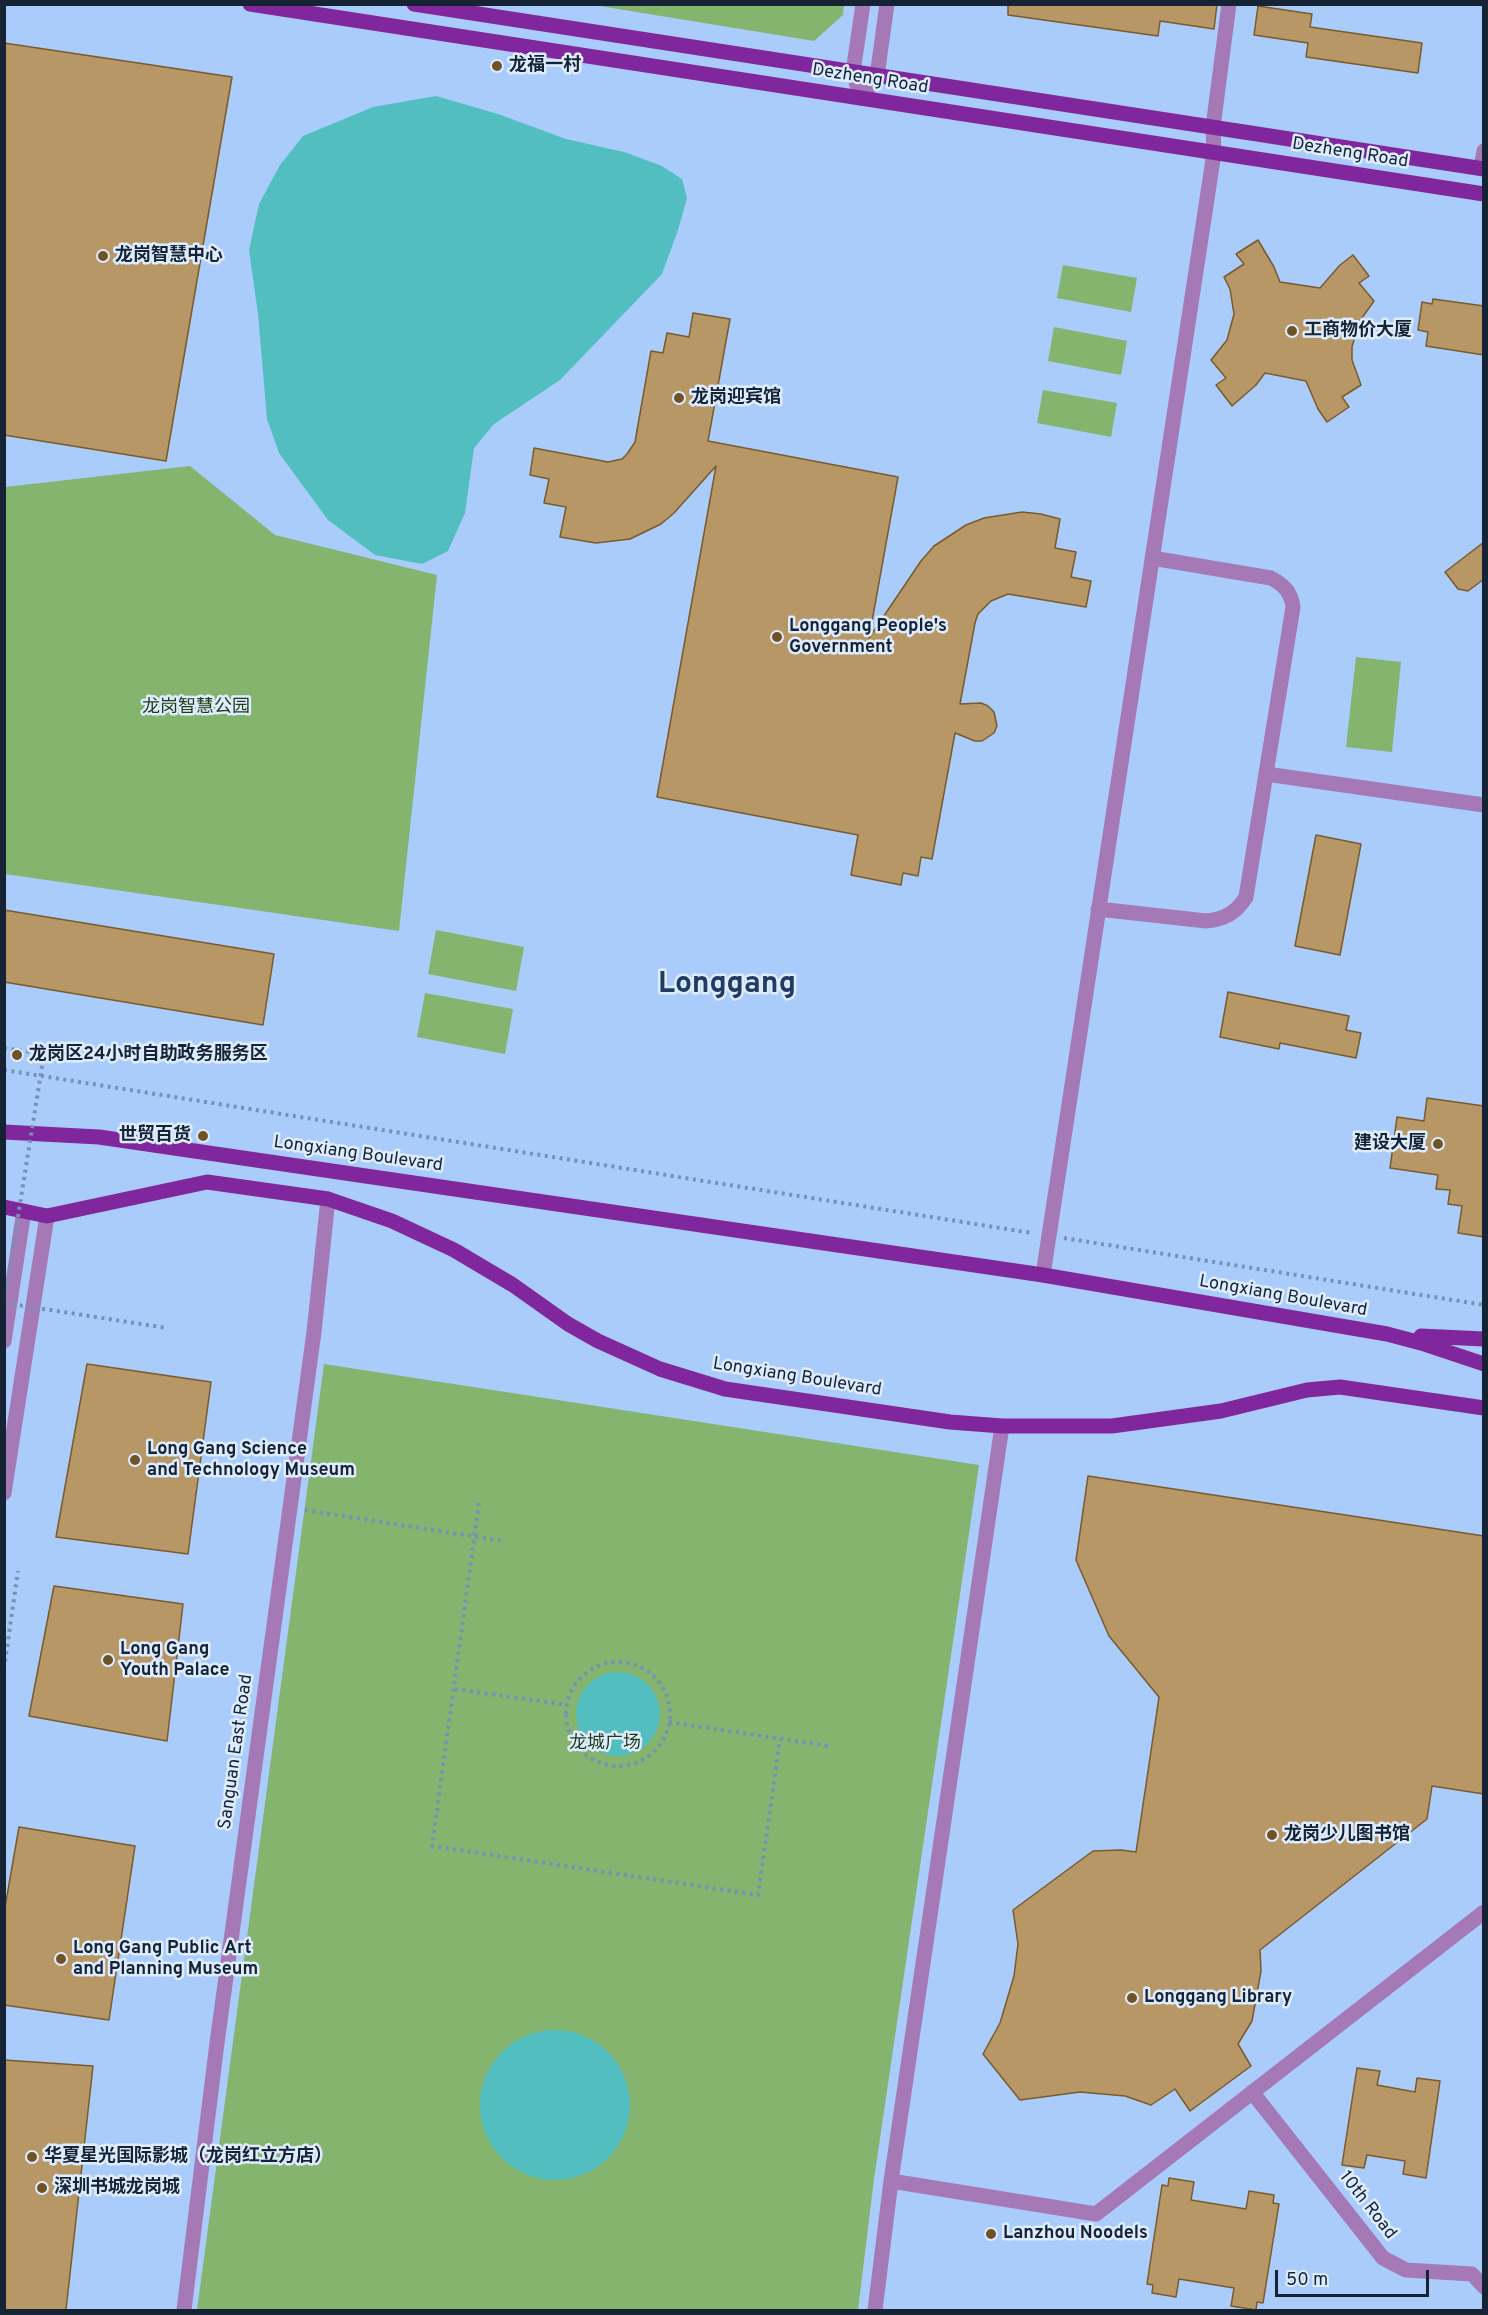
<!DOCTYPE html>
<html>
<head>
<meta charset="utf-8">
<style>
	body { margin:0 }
	#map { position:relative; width:1488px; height:2315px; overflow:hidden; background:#aaccfb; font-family:Overpass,sans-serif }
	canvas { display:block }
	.frame { position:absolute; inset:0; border:6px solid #162334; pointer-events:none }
	.scale { position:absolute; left:1275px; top:2270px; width:154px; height:27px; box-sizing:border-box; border:3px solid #162334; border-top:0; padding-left:8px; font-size:18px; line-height:21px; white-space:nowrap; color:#162334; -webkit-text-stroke:4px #deecff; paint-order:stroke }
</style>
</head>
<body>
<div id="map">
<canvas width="1488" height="2315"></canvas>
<div class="frame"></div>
<div class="scale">50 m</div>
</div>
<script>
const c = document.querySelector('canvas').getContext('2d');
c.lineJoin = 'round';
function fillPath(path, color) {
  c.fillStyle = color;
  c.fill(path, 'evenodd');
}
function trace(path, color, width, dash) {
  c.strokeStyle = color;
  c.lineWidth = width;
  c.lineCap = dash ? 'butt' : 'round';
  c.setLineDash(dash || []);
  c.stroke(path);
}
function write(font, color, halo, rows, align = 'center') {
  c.font = font + ' Overpass,"Noto Sans SC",sans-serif';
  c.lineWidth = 5;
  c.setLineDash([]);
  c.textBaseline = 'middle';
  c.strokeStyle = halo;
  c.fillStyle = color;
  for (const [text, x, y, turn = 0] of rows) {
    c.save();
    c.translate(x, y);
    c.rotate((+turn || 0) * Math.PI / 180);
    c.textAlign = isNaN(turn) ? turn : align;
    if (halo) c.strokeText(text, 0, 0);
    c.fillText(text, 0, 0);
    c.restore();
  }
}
const green = new Path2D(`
	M 594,5 L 844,4 L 844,5 L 843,15 L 814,41 Z
	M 1063,265 L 1137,278 L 1131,312 L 1057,298 Z
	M 1054,327 L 1127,341 L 1121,375 L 1048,361 Z
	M 1043,390 L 1117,403 L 1111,437 L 1037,423 Z
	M 190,466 L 275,535 L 437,575 L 399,931 L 5,874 L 5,487 Z
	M 1356,657 L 1401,662 L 1392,752 L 1346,747 Z
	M 436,930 L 524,947 L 516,991 L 428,974 Z
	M 425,993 L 513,1009 L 505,1054 L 417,1037 Z
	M 324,1364 L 979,1465 L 874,2179 L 858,2310 L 197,2310 Z`);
const water = new Path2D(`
	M 436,96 L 498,114 L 566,139 L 624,152 L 662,166 L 682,179 L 687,198 L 678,230 L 662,274 L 560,380 L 494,424 L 474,448 L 465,513 L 448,551 L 422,564 L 375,555 L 328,520 L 279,453 L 267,419 L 258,314 L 249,250 L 259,204 L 280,165 L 303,136 L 373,107 Z
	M576 1714a42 42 0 1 1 84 0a42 42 0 1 1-84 0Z
	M480 2105a75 75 0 1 1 150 0a75 75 0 1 1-150 0Z`);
const building = new Path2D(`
	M 1008,4 L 1217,4 L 1214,29 L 1160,21 L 1158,36 L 1008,15 Z
	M 1258,6 L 1312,14 L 1310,27 L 1422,43 L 1418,73 L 1306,57 L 1308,43 L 1254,35 Z
	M 4,43 L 232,77 L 166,461 L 4,435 Z
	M 1258,240 L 1274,267 L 1280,282 L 1320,288 L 1340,265 L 1353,255 L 1369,276 L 1359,283 L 1374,301 L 1359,322 L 1352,347 L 1352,360 L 1361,385 L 1342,397 L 1349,407 L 1327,422 L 1318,409 L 1306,381 L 1265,373 L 1256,385 L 1232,406 L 1216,385 L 1226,378 L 1211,360 L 1227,340 L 1234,314 L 1230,289 L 1224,277 L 1244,264 L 1236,254 Z
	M 1433,299 L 1484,306 L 1484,355 L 1426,346 L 1428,332 L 1418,330 L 1422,302 L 1432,304 Z
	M 693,313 L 730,319 L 708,441 L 898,477 L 869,638 L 921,561 L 934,546 L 966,525 L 984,518 L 1022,512 L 1041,514 L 1060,519 L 1055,548 L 1076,552 L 1071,577 L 1091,581 L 1086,607 L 1008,594 L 991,601 L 978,614 L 975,623 L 960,704 L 981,703 L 988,706 L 994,712 L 997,726 L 994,733 L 982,741 L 975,741 L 955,733 L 932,859 L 921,857 L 918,876 L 903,873 L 901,885 L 851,875 L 858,835 L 657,797 L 716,466 L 674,513 L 661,524 L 630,539 L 596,543 L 560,537 L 566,507 L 544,503 L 549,479 L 530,475 L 534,448 L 608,462 L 622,459 L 627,454 L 635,442 L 651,351 L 663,353 L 667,333 L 689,337 Z
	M 1484,542 L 1484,579 L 1468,591 L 1458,589 L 1445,572 Z
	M 1316,835 L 1361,844 L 1340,955 L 1295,946 Z
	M 4,910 L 274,954 L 263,1025 L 4,982 Z
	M 1228,992 L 1349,1016 L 1346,1030 L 1361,1033 L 1356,1058 L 1280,1043 L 1279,1049 L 1220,1037 Z
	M 1427,1098 L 1484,1106 L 1484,1237 L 1458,1233 L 1462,1206 L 1448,1204 L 1450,1190 L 1436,1189 L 1438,1175 L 1390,1168 L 1397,1117 L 1424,1121 Z
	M 87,1364 L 211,1382 L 188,1554 L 56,1537 Z
	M 1088,1476 L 1484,1536 L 1484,1794 L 1432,1786 L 1427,1819 L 1260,1950 L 1261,1971 L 1252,2021 L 1238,2044 L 1251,2066 L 1190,2111 L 1175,2089 L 1151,2105 L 1125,2096 L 1080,2092 L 1020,2100 L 983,2054 L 1000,2023 L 1014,1976 L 1018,1944 L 1013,1910 L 1093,1851 L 1121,1850 L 1136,1852 L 1159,1697 L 1109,1636 L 1076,1560 Z
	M 54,1586 L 183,1604 L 167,1741 L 29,1716 Z
	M 19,1827 L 135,1846 L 109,2020 L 4,2005 L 4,1913 Z
	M 4,2060 L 93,2066 L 66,2310 L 4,2310 Z
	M 1357,2068 L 1380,2071 L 1377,2085 L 1415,2092 L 1417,2078 L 1440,2081 L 1426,2178 L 1403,2174 L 1405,2161 L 1367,2155 L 1364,2168 L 1342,2165 Z
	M 1169,2178 L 1194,2182 L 1191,2200 L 1246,2209 L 1249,2191 L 1274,2195 L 1273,2203 L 1279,2204 L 1263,2303 L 1257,2302 L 1256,2310 L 1231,2306 L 1234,2288 L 1179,2279 L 1176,2297 L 1152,2293 L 1153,2285 L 1147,2284 L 1162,2185 L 1168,2186 Z`);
const path = new Path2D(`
	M 44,1054 L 58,1056
	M 4,1070 L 1032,1233
	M 1064,1238 L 1484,1305
	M 479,1503 L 432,1846 L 758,1895 L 780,1739
	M 305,1510 L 503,1541
	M566 1714a52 52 0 1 1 104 0a52 52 0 1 1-104 0Z
	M 4,1669 L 18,1571
	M 455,1689 L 567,1705
	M 669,1722 L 828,1746`);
const minor = new Path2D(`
	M 861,98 L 877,76 L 887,4
	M 861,98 L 853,72 L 863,4
	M 1481,168 L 1484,151
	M 1266,774 L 1484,805
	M 1098,909 L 1206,921 C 1225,919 1236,913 1246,897 L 1293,607 C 1291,592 1284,585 1271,578 L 1152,558
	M 1043,1275 L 1214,153 L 1213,127 L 1229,4
	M 4,1341 L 24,1211
	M 4,1493 L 47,1216
	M 1252,2092 L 1383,2258 L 1406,2270 L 1472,2274 L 1484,2287
	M 891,2181 L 1096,2214 L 1484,1912
	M 184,2310 L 217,2043 L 314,1332 L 328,1199
	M 875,2310 L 891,2181 L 1002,1426`);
const major = new Path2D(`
	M 250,4 L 1484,194
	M 414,4 L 1484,169
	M 4,1132 L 99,1137 L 1043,1275 L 1387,1334 L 1421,1343 L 1484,1364
	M 4,1207 L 47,1216 L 207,1182 L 328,1199 L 392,1221 L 454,1250 L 513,1285 L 568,1324 L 598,1341 L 660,1369 L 725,1389 L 950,1422 L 1002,1426 L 1112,1426 L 1221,1411 L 1307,1390 L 1340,1387 L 1484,1408
	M 1421,1336 L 1484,1339`);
const pathBridge = new Path2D(`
	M 4,1048 L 44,1054 L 4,1304
	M 5,1303 L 167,1328`);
const markers = [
	[497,66,6,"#6f5326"],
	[103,256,6,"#6f5326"],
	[1292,331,6,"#6f5326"],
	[679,398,6,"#6f5326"],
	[777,637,6,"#6f5326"],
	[17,1055,6,"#6f5326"],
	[203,1136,6,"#6f5326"],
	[1438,1144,6,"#6f5326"],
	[135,1460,6,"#6f5326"],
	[108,1660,6,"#6f5326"],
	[1272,1835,6,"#6f5326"],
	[61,1959,6,"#6f5326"],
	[1132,1998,6,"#6f5326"],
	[32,2157,6,"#6f5326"],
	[42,2188,6,"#6f5326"],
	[991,2234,6,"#6f5326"]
];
const poiNames = [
	["龙福一村",509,66],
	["龙岗智慧中心",115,256],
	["工商物价大厦",1304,331],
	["龙岗迎宾馆",691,398],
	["Longgang People's",789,627],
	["Government",789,648],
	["龙岗区24小时自助政务服务区",29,1055],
	["世贸百货",191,1136,"right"],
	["建设大厦",1426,1144,"right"],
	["Long Gang Science",147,1450],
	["and Technology Museum",147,1471],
	["Long Gang",120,1650],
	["Youth Palace",120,1671],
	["龙岗少儿图书馆",1284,1835],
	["Long Gang Public Art",73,1949],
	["and Planning Museum",73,1970],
	["Longgang Library",1144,1998],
	["华夏星光国际影城（龙岗红立方店）",44,2157],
	["深圳书城·龙岗城",54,2188],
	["Lanzhou Noodels",1003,2234]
];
const streetNames = [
	["Dezheng Road",870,80,9],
	["Dezheng Road",1350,154,9],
	["Longxiang Boulevard",358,1155,8],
	["Longxiang Boulevard",1283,1297,10],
	["Longxiang Boulevard",797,1378,9],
	["Sanguan East Road",237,1752,-82],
	["10th Road",1367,2206,52]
];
const parkNames = [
	["龙岗智慧公园",196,708],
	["龙城广场",605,1744]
];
const townNames = [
	["Longgang",727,986]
];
fillPath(green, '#84b46e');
fillPath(water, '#53bebf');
fillPath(building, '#b89767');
trace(building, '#795b2c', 1.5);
trace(path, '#7791b6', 4, [3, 4.5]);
trace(minor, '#a479b5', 15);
trace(major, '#81279e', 15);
trace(pathBridge, '#7791b6', 4, [3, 4.5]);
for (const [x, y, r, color] of markers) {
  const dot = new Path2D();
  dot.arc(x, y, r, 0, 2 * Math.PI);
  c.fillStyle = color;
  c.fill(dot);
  trace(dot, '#deecff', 2);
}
write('bold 18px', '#162334', '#deecff', poiNames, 'left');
write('18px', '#162334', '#deecff', streetNames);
write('18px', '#1f3b10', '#deecff', parkNames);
write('bold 30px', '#203c62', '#deecff', townNames);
</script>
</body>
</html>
